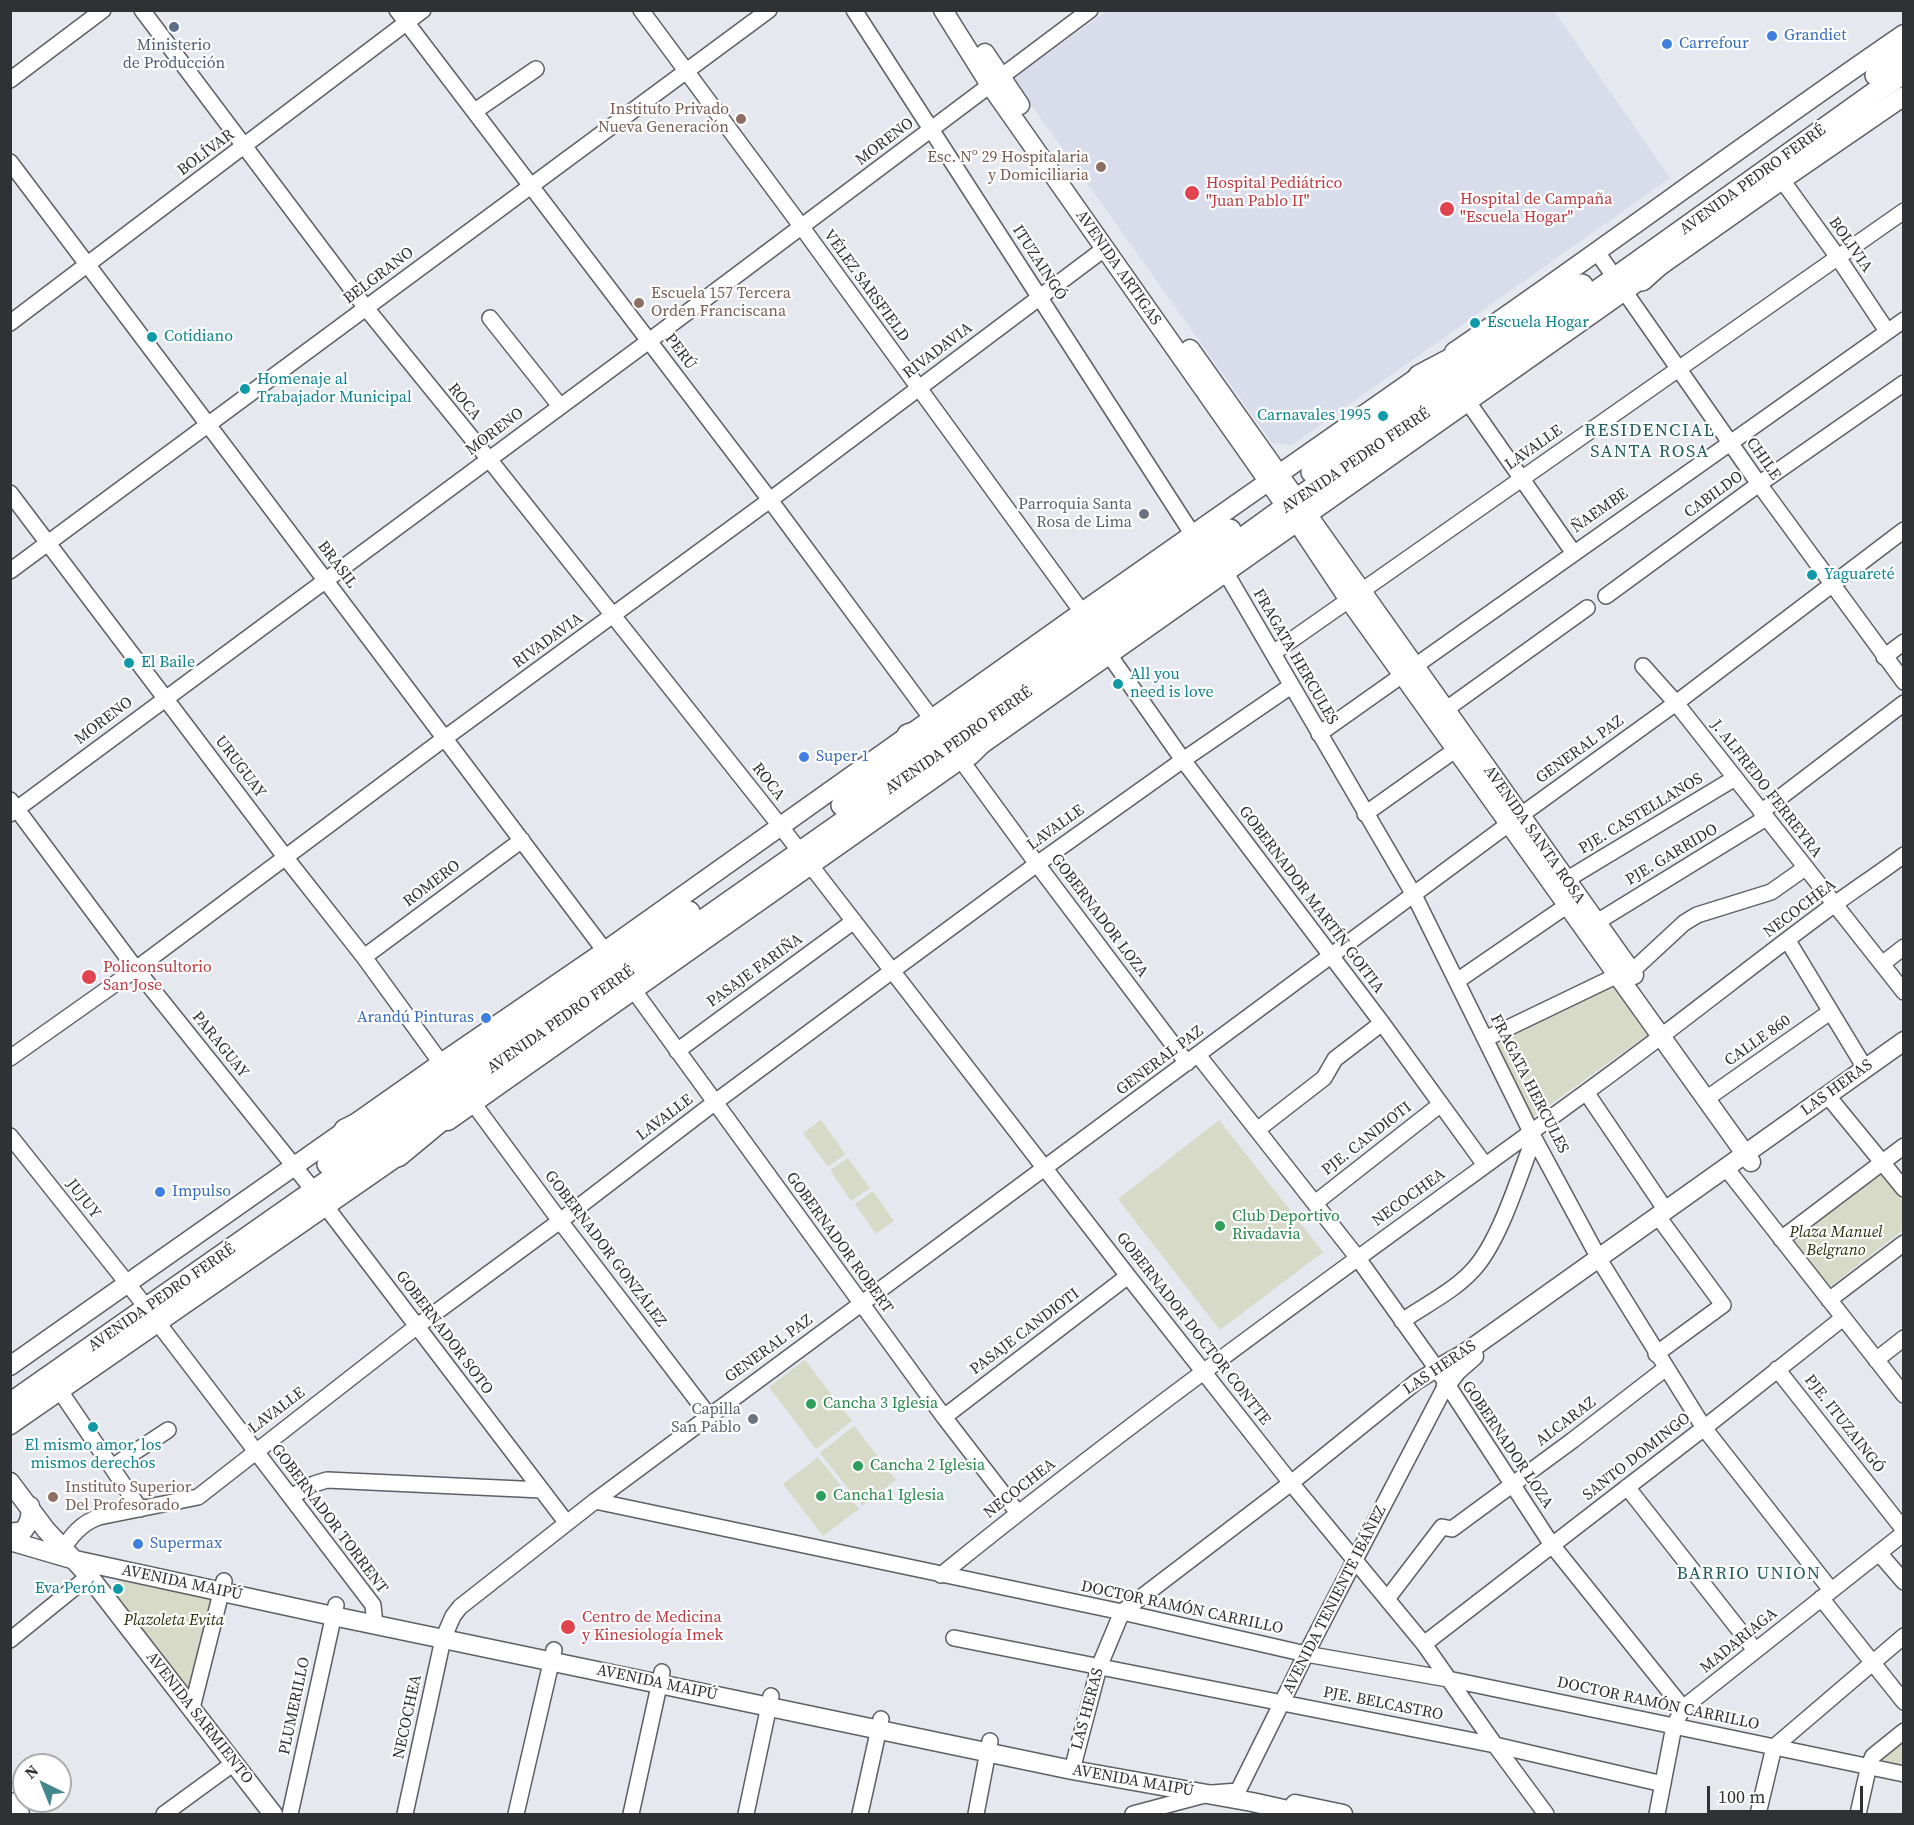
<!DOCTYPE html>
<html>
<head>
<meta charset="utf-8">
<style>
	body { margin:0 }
	#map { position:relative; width:1914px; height:1825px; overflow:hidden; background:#e6e8f0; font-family:"Source Serif 4",serif }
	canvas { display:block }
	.frame { position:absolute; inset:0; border:12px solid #303134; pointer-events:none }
	.north { position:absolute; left:12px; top:1753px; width:60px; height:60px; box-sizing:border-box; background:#fff; border:2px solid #acadae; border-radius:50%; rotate:317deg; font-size:16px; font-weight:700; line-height:24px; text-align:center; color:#303134 }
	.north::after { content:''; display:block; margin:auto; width:21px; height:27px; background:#42898e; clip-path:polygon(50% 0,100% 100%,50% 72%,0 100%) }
	.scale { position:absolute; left:1707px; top:1786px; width:156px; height:27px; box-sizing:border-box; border:3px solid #303134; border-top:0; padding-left:8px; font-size:18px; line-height:21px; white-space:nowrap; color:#303134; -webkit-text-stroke:4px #fff; paint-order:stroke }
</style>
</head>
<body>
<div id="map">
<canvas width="1914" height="1825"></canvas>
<div class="frame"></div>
<div class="north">N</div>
<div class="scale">100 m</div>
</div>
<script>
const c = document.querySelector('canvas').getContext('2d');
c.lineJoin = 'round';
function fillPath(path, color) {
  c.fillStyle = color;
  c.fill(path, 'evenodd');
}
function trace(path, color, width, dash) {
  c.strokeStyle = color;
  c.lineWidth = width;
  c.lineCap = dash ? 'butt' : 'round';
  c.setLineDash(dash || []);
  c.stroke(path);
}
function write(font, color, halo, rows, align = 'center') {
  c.font = font + ' "Source Serif 4",serif';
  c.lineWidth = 4.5;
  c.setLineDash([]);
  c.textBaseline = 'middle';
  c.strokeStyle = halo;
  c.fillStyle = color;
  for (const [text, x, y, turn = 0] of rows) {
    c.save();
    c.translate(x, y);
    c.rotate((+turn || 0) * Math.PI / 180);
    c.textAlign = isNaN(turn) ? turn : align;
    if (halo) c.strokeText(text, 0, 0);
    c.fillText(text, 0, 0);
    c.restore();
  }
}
const built = new Path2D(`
	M 1107,11 L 1554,11 L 1670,178 L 1292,445 L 1272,443 L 1013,79 Z`);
const green = new Path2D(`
	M 1611,982 L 1647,1035 L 1530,1119 L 1492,1043 Z
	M 821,1120 L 845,1154 L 828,1167 L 803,1133 Z
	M 1219,1120 L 1323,1252 L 1220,1330 L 1118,1199 Z
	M 848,1158 L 870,1188 L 851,1201 L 830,1170 Z
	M 1882,1167 L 1903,1197 L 1903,1230 L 1827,1289 L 1789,1239 Z
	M 873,1191 L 894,1221 L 876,1234 L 855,1204 Z
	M 805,1360 L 852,1421 L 816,1449 L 769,1387 Z
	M 854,1426 L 896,1480 L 862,1506 L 820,1453 Z
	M 818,1457 L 859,1509 L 823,1536 L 783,1484 Z
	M 120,1578 L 213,1597 L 189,1696 L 118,1599 L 115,1592 L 115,1583 Z
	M 1903,1735 L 1903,1765 L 1875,1760 Z`);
const minor = new Path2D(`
	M 142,10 L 366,308 L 496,468 L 781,827 L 1128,1276 L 1291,1483 L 1424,1644 L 1495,1745 L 1546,1814
	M 397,10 L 770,500 L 932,719
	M 641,10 L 801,226 L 1082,612
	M 854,10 L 1193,535
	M 10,80 L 103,10
	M 475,111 L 536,69
	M 10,162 L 611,959
	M 1782,180 L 1837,256 L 1887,331
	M 1597,252 L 1759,484 L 1904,682
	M 490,318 L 560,406
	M 10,323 L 423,10
	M 1468,402 L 1573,552
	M 10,493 L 286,858 L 364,957 L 441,1063
	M 10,571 L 769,10
	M 1226,573 L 1414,895 L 1534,1138 L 1602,1264 L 1704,1428 L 1831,1590
	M 1606,596 L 1759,484 L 1904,383
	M 1273,653 L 1904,211
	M 1110,656 L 1183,760 L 1382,1023 L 1485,1165
	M 1884,657 L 1904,642
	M 1643,666 L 1676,703 L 1904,992
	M 1445,710 L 1587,608
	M 1319,734 L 1904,320
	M 961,760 L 1037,864 L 1187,1063
	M 10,800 L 136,969 L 314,1191 L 566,1522
	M 1761,812 L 1904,703
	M 10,814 L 649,341 L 1090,10
	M 1365,814 L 1465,743
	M 1566,880 L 1735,778
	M 1597,922 L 1766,818
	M 1788,941 L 1865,1068
	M 364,957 L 522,840
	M 1882,964 L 1904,947
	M 627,981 L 944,1417 L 1018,1513
	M 1457,981 L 1575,900
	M 1485,1039 L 1618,975 L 1631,972 L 1684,923 L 1697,915 L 1771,892 L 1805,868
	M 677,1051 L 854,921
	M 1198,1055 L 1357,1257 L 1437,1369 L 1552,1545 L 1683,1708
	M 10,1058 L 136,969 L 445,738 L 770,500 L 1104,249
	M 1586,1092 L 1665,1209
	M 1827,1095 L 1904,1189
	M 1706,1099 L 1830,1012
	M 473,1103 L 560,1221 L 709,1416
	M 1257,1130 L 1324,1078 L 1335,1059 L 1382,1023
	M 10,1136 L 139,1298 L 373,1605 L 375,1625
	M 1726,1168 L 1904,1395
	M 1315,1203 L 1441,1104
	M 1781,1239 L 1904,1146
	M 1829,1300 L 1904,1243
	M 1402,1321 C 1425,1305 1454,1291 1473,1270 C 1500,1241 1519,1176 1534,1138
	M 1656,1354 L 1723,1305 L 1662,1222
	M 1876,1360 L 1904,1338
	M 1777,1369 L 1904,1530
	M 60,1391 L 140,1509
	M 944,1417 L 1128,1276
	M 112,1467 L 168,1430
	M 1627,1487 L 1755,1650
	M 292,1496 L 314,1484 L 327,1480 L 542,1490
	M 595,1501 L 1122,1612 L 1306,1654 L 1448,1679 L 1904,1774
	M 1879,1553 L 1904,1582
	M 59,1556 C 68,1539 80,1523 99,1517 L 198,1497 L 416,1327 L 560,1221 L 714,1103 L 892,971 L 1037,864 L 1183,760 L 1291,686
	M 941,1575 C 1151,1405 1371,1249 1589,1090 C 1672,1030 1752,965 1835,904 C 1857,888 1881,872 1904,855
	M 1821,1598 L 1904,1702
	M 1387,1599 L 1442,1527 L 1452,1529 L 1573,1440 L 1666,1368
	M 954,1638 L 1495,1745 L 1663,1784
	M 10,1640 L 89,1576
	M 1424,1644 L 1704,1428 L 1843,1318
	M 192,1708 L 224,1581
	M 1072,1770 L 1099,1667 L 1122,1612 L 1291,1483 L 1416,1382 L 1437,1369
	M 164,1814 L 234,1763
	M 290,1814 L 336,1605
	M 405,1814 L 443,1639 L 453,1616 L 460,1607 L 595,1501 L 1510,823 L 1676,703 L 1904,530
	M 516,1814 L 554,1650
	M 631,1814 L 662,1672
	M 746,1814 L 771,1696
	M 860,1814 L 881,1719
	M 976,1814 L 990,1741
	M 1133,1814 L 1212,1793 L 1238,1791 L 1306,1654 L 1446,1385
	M 1657,1814 L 1674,1726 L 1683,1708 L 1904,1533
	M 1758,1814 L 1774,1747 L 1904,1636
	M 1858,1814 L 1869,1765 L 1873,1756 L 1904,1731`);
const major = new Path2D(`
	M 943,10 L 990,85 L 1297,522 L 1349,600 L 1751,1162
	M 985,53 L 1020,105
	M 1190,349 L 1634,975
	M 1454,352 C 1605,248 1752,138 1904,34
	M 448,1121 L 1782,180 L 1904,96
	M 10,1366 L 441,1063 L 605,951 L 1082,612 L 1429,369
	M 1437,1369 L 1462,1355 L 1496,1331 L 1904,1041
	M 1446,1385 L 1457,1371 L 1474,1356
	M 10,1425 L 408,1149
	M 10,1482 L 46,1530 L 89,1576 L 273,1814
	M 10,1533 L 23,1531 C 30,1522 31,1517 30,1506
	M 10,1541 L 75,1560 L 333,1616 L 1072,1770 L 1252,1802 L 1306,1814
	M 10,1802 L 20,1814
	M 1295,1804 L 1343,1814`);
const highway = new Path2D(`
	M 1876,75 L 1904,56
	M 1642,280 L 1672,253
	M 1419,376 L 1470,349
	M 1312,472 L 1582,285
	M 908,735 L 932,727 L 945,719
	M 970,754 L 999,725
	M 842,805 L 1230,530
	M 345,1130 L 386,1110
	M 398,1156 L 456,1108
	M 328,1164 L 465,1066 L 689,912
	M 10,1404 L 314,1191 L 546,1031 L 1104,639 L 1297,499 L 1439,404 L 1904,72`);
const markers = [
	[174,27,6,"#5c6f8a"],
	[1772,36,6,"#3f7fe0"],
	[1667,44,6,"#3f7fe0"],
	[741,119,6,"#8d6e63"],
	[1101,167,6,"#8d6e63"],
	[1192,193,8,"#e0444e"],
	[1447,209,8,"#e0444e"],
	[639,303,6,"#8d6e63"],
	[1475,323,6,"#0f9aa8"],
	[152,337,6,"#0f9aa8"],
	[245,389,6,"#0f9aa8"],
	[1383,416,6,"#0f9aa8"],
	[1144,514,6,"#6b7280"],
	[1812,575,6,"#0f9aa8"],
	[129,663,6,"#0f9aa8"],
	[1118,684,6,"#0f9aa8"],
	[804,757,6,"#3f7fe0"],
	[89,977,8,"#e0444e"],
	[486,1018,6,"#3f7fe0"],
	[160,1192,6,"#3f7fe0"],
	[1220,1226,6,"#2e9e5b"],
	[811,1404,6,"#2e9e5b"],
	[753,1419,6,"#6b7280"],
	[93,1427,6,"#0f9aa8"],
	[858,1466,6,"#2e9e5b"],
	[821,1496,6,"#2e9e5b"],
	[53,1497,6,"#8d6e63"],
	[138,1544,6,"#3f7fe0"],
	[118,1589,6,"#0f9aa8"],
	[568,1627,8,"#e0444e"]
];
const shopNames = [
	["Grandiet",1784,36],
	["Carrefour",1679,44],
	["Super 1",816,757],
	["Arandú Pinturas",474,1018,"right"],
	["Impulso",172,1192],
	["Supermax",150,1544]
];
const serviceNames = [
	["Ministerio",174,46],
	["de Producción",174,64]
];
const educationNames = [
	["Instituto Privado",729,110],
	["Nueva Generación",729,128],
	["Esc. Nº 29 Hospitalaria",1089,158],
	["y Domiciliaria",1089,176],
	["Escuela 157 Tercera",651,294,"left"],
	["Orden Franciscana",651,312,"left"],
	["Instituto Superior",65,1488,"left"],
	["Del Profesorado",65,1506,"left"]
];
const streetNames = [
	["MORENO",885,142,-37],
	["BOLÍVAR",206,153,-37],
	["AVENIDA PEDRO FERRÉ",1753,180,-36],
	["BOLIVIA",1850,245,55],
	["ITUZAINGÓ",1039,263,57],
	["AVENIDA ARTIGAS",1118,268,55],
	["BELGRANO",379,276,-37],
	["VÉLEZ SARSFIELD",866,286,54],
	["RIVADAVIA",938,351,-37],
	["PERÚ",680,352,53],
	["ROCA",464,402,51],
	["MORENO",495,432,-37],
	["LAVALLE",1534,448,-35],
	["CHILE",1763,459,55],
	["AVENIDA PEDRO FERRÉ",1356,461,-34],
	["CABILDO",1714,495,-36],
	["ÑAEMBE",1600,511,-35],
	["BRASIL",337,565,53],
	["RIVADAVIA",548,641,-36],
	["FRAGATA HERCULES",1295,657,60],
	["MORENO",104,721,-37],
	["AVENIDA PEDRO FERRÉ",959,741,-35],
	["GENERAL PAZ",1580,750,-36],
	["URUGUAY",240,767,53],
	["ROCA",768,782,52],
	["J. ALFREDO FERREYRA",1766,789,52],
	["PJE. CASTELLANOS",1641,814,-31],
	["LAVALLE",1056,828,-36],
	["AVENIDA SANTA ROSA",1534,835,55],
	["PJE. GARRIDO",1672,855,-31],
	["ROMERO",432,884,-37],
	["GOBERNADOR MARTÍN GOITIA",1311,900,53],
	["NECOCHEA",1800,909,-37],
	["GOBERNADOR LOZA",1099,916,53],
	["PASAJE FARIÑA",755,971,-36],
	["AVENIDA PEDRO FERRÉ",561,1020,-35],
	["CALLE 860",1758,1041,-35],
	["PARAGUAY",220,1045,51],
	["GENERAL PAZ",1160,1061,-37],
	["FRAGATA HERCULES",1529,1084,63],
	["LAS HERAS",1837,1088,-36],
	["LAVALLE",665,1118,-37],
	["PJE. CANDIOTI",1367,1139,-38],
	["NECOCHEA",1409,1198,-36],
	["JUJUY",83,1199,52],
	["GOBERNADOR ROBERT",839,1243,54],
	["GOBERNADOR GONZÁLEZ",605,1249,53],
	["AVENIDA PEDRO FERRÉ",162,1298,-35],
	["GOBERNADOR DOCTOR CONTTE",1193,1329,52],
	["PASAJE CANDIOTI",1025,1332,-37],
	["GOBERNADOR SOTO",444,1333,53],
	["GENERAL PAZ",769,1349,-36],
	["LAS HERAS",1440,1368,-34],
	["LAVALLE",277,1411,-37],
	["ALCARAZ",1566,1422,-37],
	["PJE. ITUZAINGÓ",1844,1424,52],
	["GOBERNADOR LOZA",1507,1445,56],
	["SANTO DOMINGO",1637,1457,-38],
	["NECOCHEA",1020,1489,-38],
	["GOBERNADOR TORRENT",329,1519,53],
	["AVENIDA MAIPÚ",182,1583,12],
	["AVENIDA TENIENTE IBÁÑEZ",1335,1600,-63],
	["DOCTOR RAMÓN CARRILLO",1182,1608,12],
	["MADARIAGA",1739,1641,-39],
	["AVENIDA MAIPÚ",657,1683,12],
	["PJE. BELCASTRO",1383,1704,11],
	["DOCTOR RAMÓN CARRILLO",1658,1704,12],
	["PLUMERILLO",295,1706,-78],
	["LAS HERAS",1088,1709,-75],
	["NECOCHEA",408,1717,-78],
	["AVENIDA SARMIENTO",199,1718,52],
	["AVENIDA MAIPÚ",1133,1781,10]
];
const healthNames = [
	["Hospital Pediátrico",1206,184],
	["\"Juan Pablo II\"",1206,202],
	["Hospital de Campaña",1460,200],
	["\"Escuela Hogar\"",1460,218],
	["Policonsultorio",103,968],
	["San Jose",103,986],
	["Centro de Medicina",582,1618],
	["y Kinesiología Imek",582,1636]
];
const cultureNames = [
	["Escuela Hogar",1487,323],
	["Cotidiano",164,337],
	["Homenaje al",257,380],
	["Trabajador Municipal",257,398],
	["Carnavales 1995",1371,416,"right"],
	["Yaguareté",1824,575],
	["El Baile",141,663],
	["All you",1130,675],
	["need is love",1130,693],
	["El mismo amor, los",93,1446,"center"],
	["mismos derechos",93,1464,"center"],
	["Eva Perón",106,1589,"right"]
];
const worshipNames = [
	["Parroquia Santa",1132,505],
	["Rosa de Lima",1132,523],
	["Capilla",741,1410],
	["San Pablo",741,1428]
];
const leisureNames = [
	["Club Deportivo",1232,1217],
	["Rivadavia",1232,1235],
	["Cancha 3 Iglesia",823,1404],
	["Cancha 2 Iglesia",870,1466],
	["Cancha1 Iglesia",833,1496]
];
const parkNames = [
	["Plaza Manuel",1836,1233],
	["Belgrano",1836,1251],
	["Plazoleta Evita",174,1621]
];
const neighbourhoodNames = [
	["RESIDENCIAL",1650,431],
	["SANTA ROSA",1650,452],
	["BARRIO UNION",1749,1574]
];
fillPath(built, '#d9dcea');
fillPath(green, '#d6dac7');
trace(minor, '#5d5f65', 18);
trace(major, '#5d5f65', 21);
trace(highway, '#5d5f65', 24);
trace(minor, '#fff', 15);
trace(major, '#fff', 18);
trace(highway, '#fff', 21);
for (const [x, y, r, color] of markers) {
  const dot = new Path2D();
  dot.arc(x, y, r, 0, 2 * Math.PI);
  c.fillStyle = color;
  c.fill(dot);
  trace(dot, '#fff', 2);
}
write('16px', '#366cbe', '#fff', shopNames, 'left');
write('16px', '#4e5e75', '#fff', serviceNames);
write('16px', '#785e54', '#fff', educationNames, 'right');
write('16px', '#303134', '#fff', streetNames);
write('16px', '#be3a42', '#fff', healthNames, 'left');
write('16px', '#0d838f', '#fff', cultureNames, 'left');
write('16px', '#5b616d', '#fff', worshipNames, 'right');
write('16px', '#27864d', '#fff', leisureNames, 'left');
write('italic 16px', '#2a2f09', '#fff', parkNames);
c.letterSpacing = '1.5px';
write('18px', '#235d61', '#fff', neighbourhoodNames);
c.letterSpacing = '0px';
</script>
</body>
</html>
